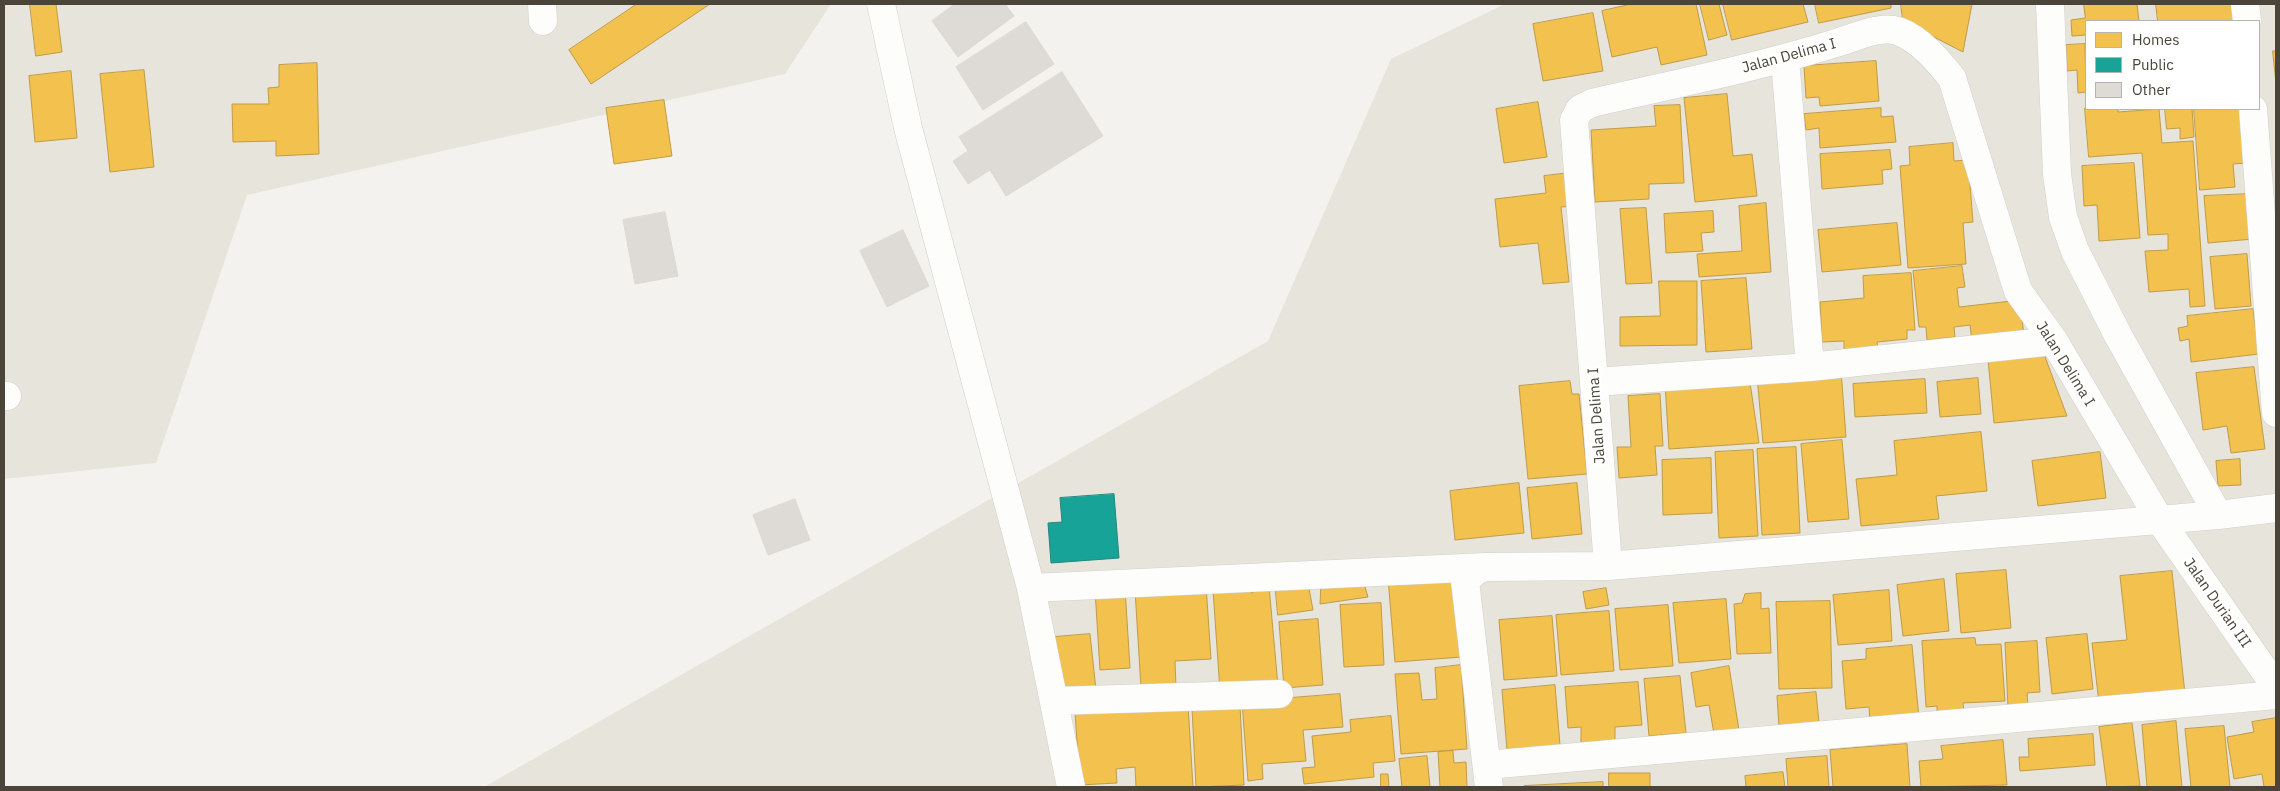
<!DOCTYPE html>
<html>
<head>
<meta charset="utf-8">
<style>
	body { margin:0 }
	#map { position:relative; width:2280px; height:791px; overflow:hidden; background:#f4f2ee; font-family:"IBM Plex Sans",sans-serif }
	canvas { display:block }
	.frame { position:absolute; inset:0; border:5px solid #4b4439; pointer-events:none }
	.legend { position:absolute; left:2085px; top:20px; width:175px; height:90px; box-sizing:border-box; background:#fff; border:1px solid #b7b4b0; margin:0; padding:6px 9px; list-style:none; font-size:15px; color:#4b4439 }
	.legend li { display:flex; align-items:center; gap:10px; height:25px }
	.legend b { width:25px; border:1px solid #b7b4b0 }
</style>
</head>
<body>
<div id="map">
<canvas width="2280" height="791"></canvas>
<div class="frame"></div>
<ul class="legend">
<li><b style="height:14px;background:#f2c14e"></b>Homes</li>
<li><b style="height:14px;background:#17a398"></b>Public</li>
<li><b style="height:14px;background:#dedbd6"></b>Other</li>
</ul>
</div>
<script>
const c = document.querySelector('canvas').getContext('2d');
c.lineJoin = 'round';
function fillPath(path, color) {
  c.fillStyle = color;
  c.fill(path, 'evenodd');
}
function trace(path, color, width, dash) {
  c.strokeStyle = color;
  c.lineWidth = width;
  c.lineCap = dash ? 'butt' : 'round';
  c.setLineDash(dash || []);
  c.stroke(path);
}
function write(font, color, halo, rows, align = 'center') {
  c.font = font + ' "IBM Plex Sans",sans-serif';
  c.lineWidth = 5;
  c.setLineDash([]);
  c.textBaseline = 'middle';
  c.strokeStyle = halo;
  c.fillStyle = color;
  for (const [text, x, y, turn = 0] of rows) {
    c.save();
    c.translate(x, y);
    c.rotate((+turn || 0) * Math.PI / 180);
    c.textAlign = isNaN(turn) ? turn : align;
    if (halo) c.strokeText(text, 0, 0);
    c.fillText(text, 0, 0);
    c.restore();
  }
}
const residential = new Path2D(`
	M 4,4 L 831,4 L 785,74 L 247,195 L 156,463 L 4,479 Z
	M 1505,4 L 2276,4 L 2276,787 L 484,787 L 1268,341 L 1391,59 ZM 2086,21 L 2259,21 L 2259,109 L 2086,109 Z`);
const homes = new Path2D(`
	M 30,4 L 56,4 L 62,52 L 36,56 Z
	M 637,4 L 710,4 L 591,84 L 569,50 Z
	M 1632,4 L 1696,4 L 1707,55 L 1661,65 L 1657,47 L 1612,57 L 1602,11 Z
	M 1700,4 L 1719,4 L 1727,35 L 1709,40 Z
	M 1723,4 L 1803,4 L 1808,22 L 1732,40 Z
	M 1815,4 L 1891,4 L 1891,8 L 1819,23 Z
	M 1901,4 L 1972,4 L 1963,52 L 1903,21 Z
	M 2084,4 L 2137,4 L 2139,21 L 2086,21 L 2086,35 L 2072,36 L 2071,20 L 2085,18 Z
	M 2156,4 L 2241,4 L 2243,21 L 2158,21 Z
	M 1593,13 L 1603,71 L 1543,81 L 1533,24 Z
	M 2085,44 L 2086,92 L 2078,93 L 2077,70 L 2067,71 L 2066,45 Z
	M 2273,51 L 2276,51 L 2276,83 Z
	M 1876,61 L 1879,101 L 1820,106 L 1819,97 L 1806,98 L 1804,66 Z
	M 317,63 L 319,154 L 276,156 L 276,141 L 233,142 L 232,104 L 269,104 L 268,88 L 279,87 L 279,65 Z
	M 144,70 L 154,167 L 110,172 L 100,74 Z
	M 71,71 L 77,138 L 35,142 L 29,76 Z
	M 1727,94 L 1733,156 L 1752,154 L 1757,196 L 1695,202 L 1684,98 Z
	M 664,100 L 672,156 L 614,164 L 606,108 Z
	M 1538,102 L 1547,157 L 1504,163 L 1496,109 Z
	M 1680,105 L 1684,183 L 1649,184 L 1649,199 L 1595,202 L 1591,130 L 1656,126 L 1654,106 Z
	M 1881,108 L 1881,117 L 1893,116 L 1896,142 L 1820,148 L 1819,128 L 1806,130 L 1804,114 Z
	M 2085,108 L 2118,109 L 2118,112 L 2159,109 L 2162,143 L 2193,141 L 2205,306 L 2190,307 L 2189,289 L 2149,292 L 2145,251 L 2168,250 L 2168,234 L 2148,235 L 2142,153 L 2089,157 Z
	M 2165,109 L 2192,109 L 2194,137 L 2180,139 L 2180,128 L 2167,129 Z
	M 2194,109 L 2242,109 L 2246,163 L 2233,164 L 2235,187 L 2200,190 Z
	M 1953,143 L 1954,161 L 1968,160 L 1973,222 L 1963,223 L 1966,264 L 1908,268 L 1900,166 L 1910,165 L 1909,147 Z
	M 1890,150 L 1892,169 L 1882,170 L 1883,184 L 1822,189 L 1820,154 Z
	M 2134,163 L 2140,238 L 2099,241 L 2097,205 L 2084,206 L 2082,166 Z
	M 1570,173 L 1573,206 L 1561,207 L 1569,282 L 1543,284 L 1538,243 L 1500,247 L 1495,199 L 1546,193 L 1544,176 Z
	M 2250,194 L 2253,239 L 2208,243 L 2204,196 Z
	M 1766,203 L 1771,272 L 1699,277 L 1697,254 L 1742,251 L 1739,206 Z
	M 1646,208 L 1652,283 L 1626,284 L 1620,209 Z
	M 1713,211 L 1714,232 L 1701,233 L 1703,251 L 1666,253 L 1664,214 Z
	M 1897,223 L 1901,265 L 1822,272 L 1818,230 Z
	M 2247,254 L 2251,306 L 2215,309 L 2210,257 Z
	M 1962,266 L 1965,287 L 1957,288 L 1959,307 L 2020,300 L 2024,336 L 1972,341 L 1970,325 L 1954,327 L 1955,337 L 1927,340 L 1926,327 L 1919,327 L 1913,271 Z
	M 1911,273 L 1915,330 L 1907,330 L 1907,339 L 1877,342 L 1878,349 L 1844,351 L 1844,341 L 1822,342 L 1820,302 L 1864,298 L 1863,276 Z
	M 1746,278 L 1752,349 L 1706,352 L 1701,281 Z
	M 1659,281 L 1697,281 L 1697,345 L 1620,346 L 1620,317 L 1660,316 Z
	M 2253,309 L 2259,354 L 2191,362 L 2189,339 L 2180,341 L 2178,328 L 2188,326 L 2187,316 Z
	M 2044,354 L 2067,416 L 1994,423 L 1988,359 Z
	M 2254,367 L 2265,449 L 2231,453 L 2227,426 L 2203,430 L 2196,373 Z
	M 1841,370 L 1846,437 L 1763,443 L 1757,376 Z
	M 1749,376 L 1759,443 L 1669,449 L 1665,383 Z
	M 1978,378 L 1981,414 L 1940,417 L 1937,382 Z
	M 1925,379 L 1927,413 L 1855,417 L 1853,384 Z
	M 1570,381 L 1572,394 L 1579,394 L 1587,474 L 1528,479 L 1519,386 Z
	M 1660,394 L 1663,446 L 1655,446 L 1657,475 L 1619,478 L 1617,447 L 1631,447 L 1628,396 Z
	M 1981,432 L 1987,491 L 1936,496 L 1939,519 L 1861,526 L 1856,479 L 1897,475 L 1894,441 Z
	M 1842,440 L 1849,519 L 1808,522 L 1801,444 Z
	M 1796,447 L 1800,533 L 1762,535 L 1757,449 Z
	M 1753,450 L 1758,536 L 1719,538 L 1715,452 Z
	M 2100,452 L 2106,498 L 2038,506 L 2032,461 Z
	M 1711,458 L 1712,513 L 1663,515 L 1662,460 Z
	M 2240,459 L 2241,485 L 2218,486 L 2216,461 Z
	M 1519,483 L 1524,533 L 1455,540 L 1450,491 Z
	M 1577,483 L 1582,534 L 1532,539 L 1527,488 Z
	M 2006,570 L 2011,628 L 1961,633 L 1956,574 Z
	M 2172,571 L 2185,694 L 2099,703 L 2092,643 L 2127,640 L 2120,576 Z
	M 1459,573 L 1462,657 L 1395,662 L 1388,578 Z
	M 1944,579 L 1949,631 L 1903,636 L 1897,585 Z
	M 1363,580 L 1368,597 L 1320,604 L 1321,583 Z
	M 1275,582 L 1308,583 L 1313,610 L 1278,615 Z
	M 1206,585 L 1211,659 L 1175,661 L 1176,687 L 1141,688 L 1135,590 Z
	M 1251,586 L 1251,593 L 1269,586 L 1278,686 L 1220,691 L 1213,590 Z
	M 1125,588 L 1130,668 L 1100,670 L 1095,590 Z
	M 1606,588 L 1609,605 L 1586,609 L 1583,592 Z
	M 1889,590 L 1892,641 L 1838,645 L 1833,595 Z
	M 1761,593 L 1761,609 L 1769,608 L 1771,653 L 1737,654 L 1734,604 L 1742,603 L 1745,594 Z
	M 1726,599 L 1731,659 L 1679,663 L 1673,603 Z
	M 1830,601 L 1832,688 L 1779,689 L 1776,602 Z
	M 1381,603 L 1384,665 L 1344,667 L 1340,605 Z
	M 1668,605 L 1673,666 L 1620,670 L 1615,609 Z
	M 1609,611 L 1614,671 L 1561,675 L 1556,615 Z
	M 1552,616 L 1557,676 L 1504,680 L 1499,620 Z
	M 1318,619 L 1323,685 L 1284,688 L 1279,622 Z
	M 1090,634 L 1096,690 L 1060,693 L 1054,637 Z
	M 2087,634 L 2093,689 L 2052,694 L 2046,638 Z
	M 1975,638 L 1976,645 L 2001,644 L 2005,701 L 1963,703 L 1964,713 L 1937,715 L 1937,706 L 1926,707 L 1922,641 Z
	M 2037,641 L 2040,692 L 2027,693 L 2028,706 L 2008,707 L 2005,643 Z
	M 1912,645 L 1919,718 L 1870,722 L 1869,707 L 1846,709 L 1842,661 L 1866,659 L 1866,649 Z
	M 1461,665 L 1467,749 L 1401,754 L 1395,674 L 1419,673 L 1422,700 L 1437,699 L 1435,668 Z
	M 1729,666 L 1739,730 L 1714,734 L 1709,705 L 1696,707 L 1691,673 Z
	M 1680,676 L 1686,733 L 1649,736 L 1644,679 Z
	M 1638,682 L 1642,725 L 1615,727 L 1615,740 L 1581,743 L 1581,727 L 1568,728 L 1565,687 Z
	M 1555,685 L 1560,745 L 1507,750 L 1502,690 Z
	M 1816,692 L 1819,723 L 1779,727 L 1777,696 Z
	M 1340,694 L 1343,727 L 1303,730 L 1306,761 L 1262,764 L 1263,779 L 1248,781 L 1242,702 Z
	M 1188,704 L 1193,787 L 1136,787 L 1135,767 L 1116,769 L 1117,783 L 1080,785 L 1075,712 Z
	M 1240,705 L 1244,785 L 1196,787 L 1192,708 Z
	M 1391,716 L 1395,761 L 1373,763 L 1374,777 L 1304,784 L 1302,768 L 1315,767 L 1312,736 L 1351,732 L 1350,720 Z
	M 2276,718 L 2276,787 L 2264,787 L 2262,774 L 2234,779 L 2227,737 L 2254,732 L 2252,722 Z
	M 2176,721 L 2182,787 L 2147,787 L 2142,725 Z
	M 2132,723 L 2140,786 L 2107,787 L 2099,727 Z
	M 2224,726 L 2230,787 L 2191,787 L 2185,729 Z
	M 2093,734 L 2095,765 L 2020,771 L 2019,757 L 2029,757 L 2028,739 Z
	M 2003,740 L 2007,785 L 1921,787 L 1919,761 L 1943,759 L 1941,746 Z
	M 1907,744 L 1910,787 L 1833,787 L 1830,750 Z
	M 1453,751 L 1454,763 L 1466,762 L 1467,787 L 1440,787 L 1438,752 Z
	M 1427,756 L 1430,787 L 1402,787 L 1399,759 Z
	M 1827,756 L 1829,787 L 1788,787 L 1786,759 Z
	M 1783,772 L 1785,787 L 1746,787 L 1745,776 Z
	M 1609,773 L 1650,773 L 1650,787 L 1609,787 Z
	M 1381,774 L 1388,774 L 1389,787 L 1381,787 Z
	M 1603,782 L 1603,787 L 1524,787 L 1524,786 Z`);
const public = new Path2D(`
	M 1114,494 L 1119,558 L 1051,563 L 1048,523 L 1062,522 L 1060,498 Z`);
const building = new Path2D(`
	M 955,4 L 1005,4 L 1014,16 L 958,57 L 932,21 Z
	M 1026,22 L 1054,64 L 983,110 L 956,67 Z
	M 1062,72 L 1103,136 L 1006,196 L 990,170 L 968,184 L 953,161 L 968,151 L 959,137 Z
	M 665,212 L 678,276 L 635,284 L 623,220 Z
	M 903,230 L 929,286 L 887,307 L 860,251 Z
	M 795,499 L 810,540 L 768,555 L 753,515 Z`);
const minor = new Path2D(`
	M 542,4 L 543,21
	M 881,4 L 908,128 L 1031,588 L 1071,787
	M 2050,4 L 2057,174 L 2063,217 L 2075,251 L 2119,337 L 2218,515
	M 2245,4 L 2247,21
	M 1785,59 L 1810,367
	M 2253,109 L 2276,413
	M 1595,382 L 1810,367 L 2054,341
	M 4,396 L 7,396
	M 1608,566 L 1574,120 L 1580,109 L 1592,103 C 1674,84 1756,68 1836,43 C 1854,38 1879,25 1898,31 C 1920,39 1938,61 1952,78 L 2018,291 L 2054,341 L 2159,519 L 2276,687
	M 1031,588 L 1485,567
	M 1055,701 L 1279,694
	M 1487,765 L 2276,695
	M 1489,787 L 1465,581 L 1477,570 L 1485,567 L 1608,566 L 2218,515 L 2276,508`);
const streetNames = [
	["Jalan Delima I",1789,56,-15],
	["Jalan Delima I",2065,364,58],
	["Jalan Delima I",1597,416,-94],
	["Jalan Durian III",2217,603,55]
];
fillPath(residential, '#e7e4dc');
fillPath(homes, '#f2c14e');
trace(homes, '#c09c48', 1);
fillPath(public, '#17a398');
trace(public, '#27867c', 1);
fillPath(building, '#dedbd6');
trace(building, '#dcd9d4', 1);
trace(minor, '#d2d0cb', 29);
trace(minor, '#fdfdfc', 28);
write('15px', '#4b4439', '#fff', streetNames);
</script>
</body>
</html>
